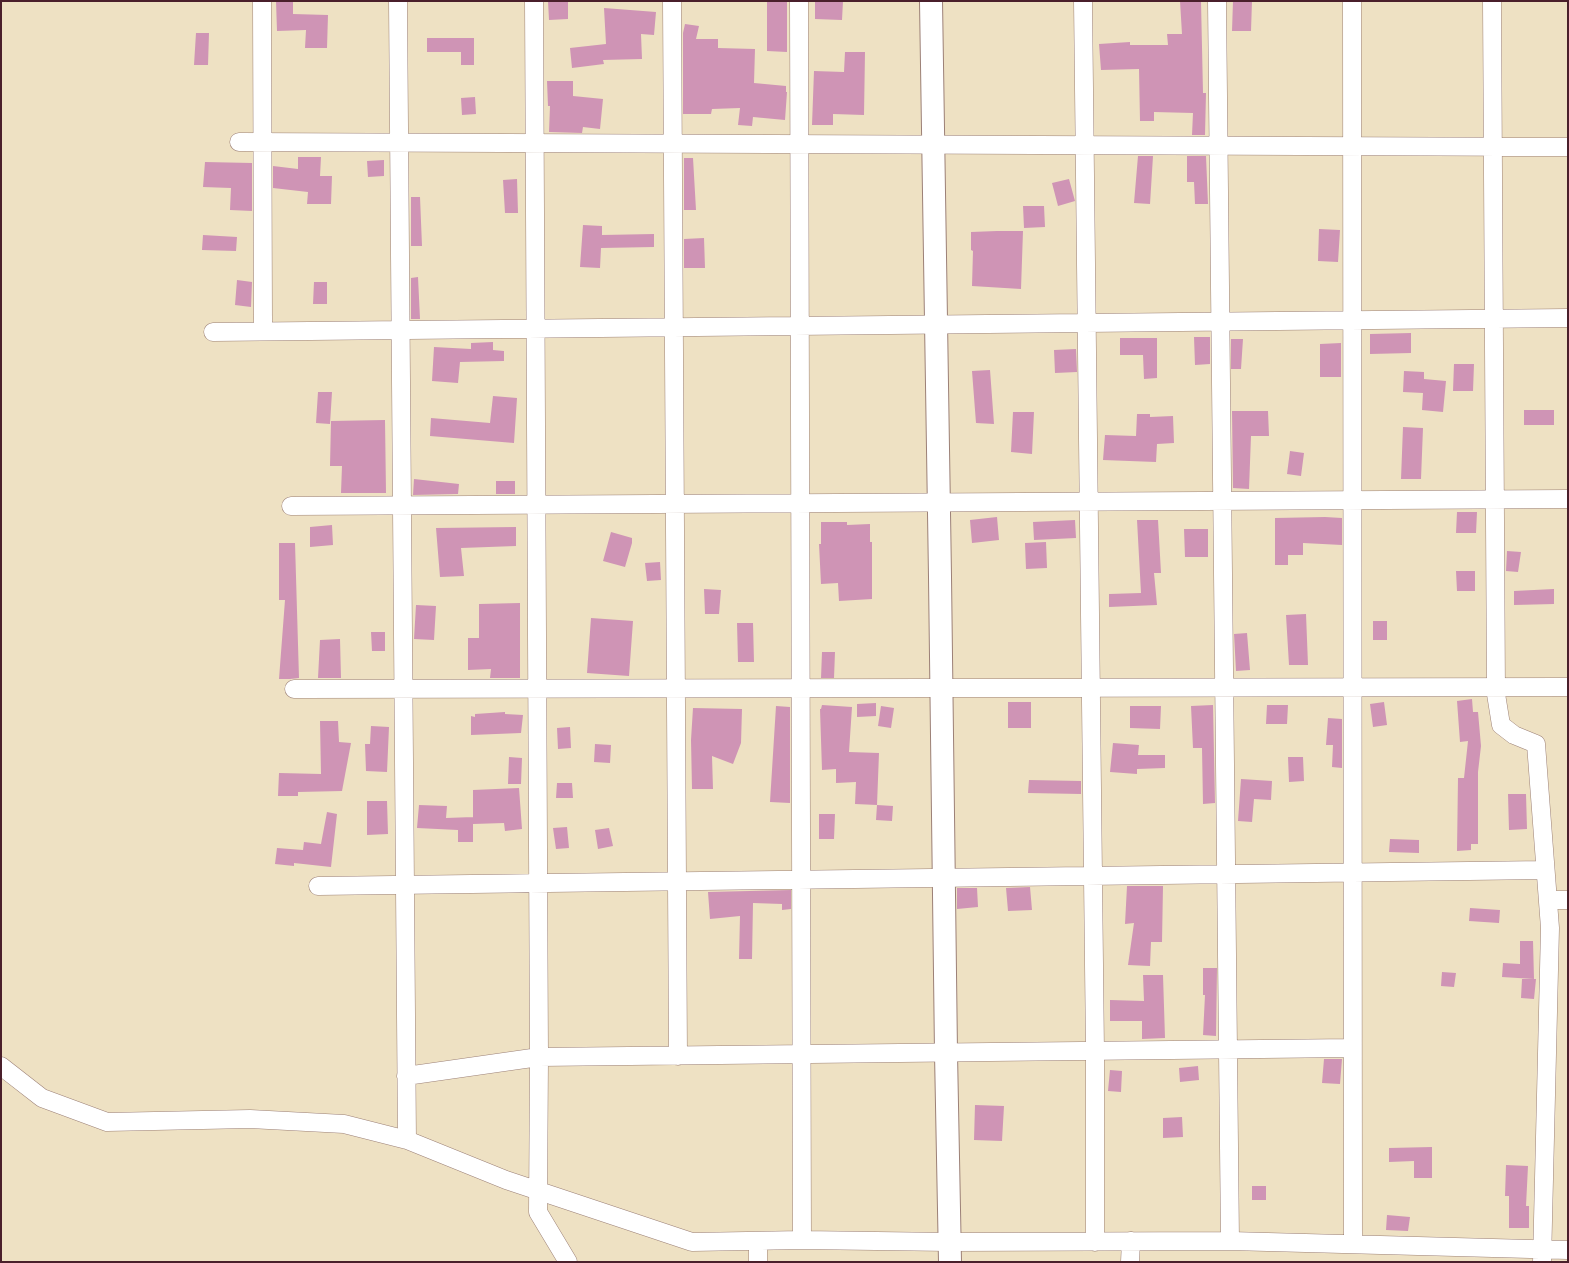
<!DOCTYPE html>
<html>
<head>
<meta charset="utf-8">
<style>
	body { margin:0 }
	#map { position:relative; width:1569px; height:1263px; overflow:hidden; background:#eee1c3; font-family:Itim,sans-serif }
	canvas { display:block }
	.frame { position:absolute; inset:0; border:2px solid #4a1f2b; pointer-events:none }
</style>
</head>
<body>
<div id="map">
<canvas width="1569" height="1263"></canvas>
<div class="frame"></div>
</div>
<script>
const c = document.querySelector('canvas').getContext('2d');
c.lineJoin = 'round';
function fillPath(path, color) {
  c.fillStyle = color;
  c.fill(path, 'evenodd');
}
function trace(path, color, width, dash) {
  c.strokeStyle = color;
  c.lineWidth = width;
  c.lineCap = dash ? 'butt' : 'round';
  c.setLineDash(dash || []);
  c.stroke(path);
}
const building = new Path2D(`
	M 276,1 L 293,1 L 293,14 L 328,15 L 327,48 L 305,48 L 306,30 L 277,31 Z
	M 548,1 L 568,1 L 568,19 L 549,20 Z
	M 767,1 L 787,1 L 787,52 L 767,51 Z
	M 815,1 L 843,1 L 842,20 L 815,19 Z
	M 1180,1 L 1201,1 L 1203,93 L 1206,93 L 1205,135 L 1192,135 L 1193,113 L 1154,112 L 1154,121 L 1140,121 L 1139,69 L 1101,70 L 1099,44 L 1130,42 L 1130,45 L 1168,45 L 1167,34 L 1182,34 Z
	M 1233,1 L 1252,1 L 1251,31 L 1232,31 Z
	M 604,8 L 656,12 L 654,35 L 641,34 L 642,59 L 603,60 L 604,64 L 572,68 L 570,48 L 606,44 Z
	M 685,24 L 699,26 L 696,39 L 718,39 L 718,48 L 755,49 L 754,83 L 786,86 L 786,92 L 787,92 L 785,120 L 753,117 L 752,126 L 738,125 L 740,108 L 712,109 L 711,114 L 683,114 L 683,33 Z
	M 196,33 L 209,33 L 208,65 L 194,65 Z
	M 427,38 L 474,38 L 474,65 L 461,65 L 461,52 L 427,52 Z
	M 845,52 L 865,52 L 864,115 L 833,114 L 833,125 L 812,125 L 814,71 L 844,72 Z
	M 547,81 L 573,81 L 573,96 L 603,99 L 600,129 L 583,127 L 582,133 L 549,132 L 550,106 L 548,106 Z
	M 475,97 L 476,114 L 462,115 L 461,98 Z
	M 1138,156 L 1153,156 L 1150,204 L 1134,203 Z
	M 1187,156 L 1206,156 L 1208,204 L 1195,204 L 1194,182 L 1187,182 Z
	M 298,157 L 321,157 L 320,176 L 332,176 L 331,204 L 307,204 L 308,192 L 273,188 L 273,166 L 298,169 Z
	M 684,158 L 693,158 L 696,210 L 684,210 Z
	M 384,160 L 384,176 L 368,177 L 367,161 Z
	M 205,162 L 252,163 L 252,211 L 230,210 L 231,188 L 203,187 Z
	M 517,179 L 518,213 L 505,213 L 503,180 Z
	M 1069,179 L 1075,201 L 1058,206 L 1052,183 Z
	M 411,197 L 420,197 L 422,246 L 411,246 Z
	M 1023,206 L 1044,206 L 1045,227 L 1024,228 Z
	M 583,225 L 602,226 L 602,235 L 654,234 L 654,247 L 601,248 L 600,268 L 580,267 Z
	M 1319,229 L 1340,230 L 1338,262 L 1318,261 Z
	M 997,231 L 1023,231 L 1021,289 L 972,286 L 973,251 L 971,250 L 971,232 Z
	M 203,235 L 237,237 L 236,251 L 202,250 Z
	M 704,238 L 705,268 L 684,268 L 684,239 Z
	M 418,277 L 420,319 L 411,319 L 411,278 Z
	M 237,280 L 252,282 L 251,307 L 235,305 Z
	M 314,282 L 327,282 L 327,304 L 313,304 Z
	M 1411,333 L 1411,353 L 1370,354 L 1370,334 Z
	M 1194,337 L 1210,337 L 1210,364 L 1195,365 Z
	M 1120,338 L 1157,338 L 1157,378 L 1144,379 L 1143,355 L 1120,355 Z
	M 1231,339 L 1243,339 L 1241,369 L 1231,369 Z
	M 493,342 L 493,350 L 504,351 L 504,361 L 460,362 L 458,383 L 432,381 L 434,347 L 471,349 L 471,343 Z
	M 1341,343 L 1341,377 L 1320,377 L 1320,344 Z
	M 1076,349 L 1077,372 L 1055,373 L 1054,350 Z
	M 1454,364 L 1474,364 L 1473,391 L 1453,391 Z
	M 990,370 L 994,424 L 976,423 L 972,371 Z
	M 1404,371 L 1424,372 L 1424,379 L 1446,381 L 1443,412 L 1422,410 L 1423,393 L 1403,392 Z
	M 318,392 L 332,392 L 330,424 L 316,423 Z
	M 493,396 L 517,398 L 514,443 L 430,436 L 431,418 L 490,423 Z
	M 1524,410 L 1554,410 L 1554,425 L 1524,425 Z
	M 1232,411 L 1268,411 L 1269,436 L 1251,436 L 1249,489 L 1233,488 Z
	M 1013,412 L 1034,412 L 1032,454 L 1011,452 Z
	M 1137,414 L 1150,414 L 1150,417 L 1173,416 L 1174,443 L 1157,444 L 1156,462 L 1103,460 L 1105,435 L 1136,436 Z
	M 385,420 L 386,493 L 341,493 L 342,466 L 330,466 L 331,421 Z
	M 1403,427 L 1423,428 L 1421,479 L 1401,479 Z
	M 1290,451 L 1304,453 L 1301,476 L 1287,474 Z
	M 414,479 L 459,484 L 458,494 L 413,495 Z
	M 496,481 L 515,481 L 515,494 L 496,494 Z
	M 1457,512 L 1477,512 L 1476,533 L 1456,533 Z
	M 997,517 L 999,540 L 972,543 L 970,520 Z
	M 1325,517 L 1342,518 L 1342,545 L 1303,543 L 1303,555 L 1288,555 L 1288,565 L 1275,565 L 1275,518 Z
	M 1075,520 L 1076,538 L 1034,540 L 1033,522 Z
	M 1137,520 L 1158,520 L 1161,573 L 1154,573 L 1157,605 L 1109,607 L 1109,594 L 1141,593 Z
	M 821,522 L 847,522 L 847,525 L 870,524 L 870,542 L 872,542 L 872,599 L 839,601 L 838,583 L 821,584 L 819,544 L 821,544 Z
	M 332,525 L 333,545 L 310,547 L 310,527 Z
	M 516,527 L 516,546 L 461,548 L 464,576 L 440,577 L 436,528 Z
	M 1184,529 L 1208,529 L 1208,557 L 1185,557 Z
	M 611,532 L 632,538 L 632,543 L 625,567 L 603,561 Z
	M 1046,542 L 1047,568 L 1026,569 L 1025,543 Z
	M 279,543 L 295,543 L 299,678 L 290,679 L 279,679 L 285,600 L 279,600 Z
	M 1507,551 L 1521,552 L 1518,572 L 1506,571 Z
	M 660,562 L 661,580 L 647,581 L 645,563 Z
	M 1456,571 L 1475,571 L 1475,591 L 1457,591 Z
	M 704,589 L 721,590 L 719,614 L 705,614 Z
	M 1554,589 L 1554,604 L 1514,605 L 1514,591 Z
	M 520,603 L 520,678 L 490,678 L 491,669 L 468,670 L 468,638 L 479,638 L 479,604 Z
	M 416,605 L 436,606 L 434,640 L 414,639 Z
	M 1306,614 L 1308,665 L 1289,665 L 1286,615 Z
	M 591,618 L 633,621 L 629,676 L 587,673 Z
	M 1373,621 L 1387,621 L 1387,640 L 1373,640 Z
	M 737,623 L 753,623 L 754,662 L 738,662 Z
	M 371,632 L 385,632 L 385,651 L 372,651 Z
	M 1247,633 L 1250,670 L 1236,671 L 1234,634 Z
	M 340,639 L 341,678 L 318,678 L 320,640 Z
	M 822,652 L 835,652 L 834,678 L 821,678 Z
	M 1472,699 L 1473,712 L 1478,712 L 1481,746 L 1478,772 L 1478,844 L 1471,844 L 1471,850 L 1457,851 L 1458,778 L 1464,778 L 1468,741 L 1460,742 L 1457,701 Z
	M 1008,702 L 1031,702 L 1031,728 L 1008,728 Z
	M 1384,702 L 1387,725 L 1373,727 L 1370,704 Z
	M 876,703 L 876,716 L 857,717 L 857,704 Z
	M 822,705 L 852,707 L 849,752 L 879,753 L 877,805 L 855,804 L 856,782 L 836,783 L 836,769 L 822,770 L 820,709 L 821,709 Z
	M 1213,705 L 1215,803 L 1203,804 L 1202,748 L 1193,748 L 1191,706 Z
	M 1267,705 L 1288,705 L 1287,724 L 1266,724 Z
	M 776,706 L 790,707 L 790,803 L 770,802 Z
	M 881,706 L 894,708 L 891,728 L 878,726 Z
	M 1130,706 L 1161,706 L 1160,729 L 1130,728 Z
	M 693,708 L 742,709 L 741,743 L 733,764 L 712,756 L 713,789 L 692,789 L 691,740 Z
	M 505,712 L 505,714 L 523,715 L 521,733 L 471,735 L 471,716 L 475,717 L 475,714 Z
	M 1328,718 L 1342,719 L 1342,768 L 1332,767 L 1333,745 L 1326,745 Z
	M 320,721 L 338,721 L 339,742 L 351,743 L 342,791 L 298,792 L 298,796 L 278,796 L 279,773 L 321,774 Z
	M 371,726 L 389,727 L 387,772 L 366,771 L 365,744 L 370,744 Z
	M 570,727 L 571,748 L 558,749 L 557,728 Z
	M 1113,743 L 1139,745 L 1138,755 L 1165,755 L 1165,768 L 1137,769 L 1137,774 L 1110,772 Z
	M 595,744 L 611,745 L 610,763 L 594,762 Z
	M 509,757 L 522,758 L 521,784 L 508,784 Z
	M 1288,757 L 1303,757 L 1304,781 L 1289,782 Z
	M 1241,779 L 1272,781 L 1271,800 L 1254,799 L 1252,822 L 1238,821 Z
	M 1029,780 L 1081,781 L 1081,794 L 1028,793 Z
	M 557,783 L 572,783 L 573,798 L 556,798 Z
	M 519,788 L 522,829 L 505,831 L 504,823 L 473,824 L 473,790 Z
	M 1508,794 L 1526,794 L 1527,829 L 1509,830 Z
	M 367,801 L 387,801 L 388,834 L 367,835 Z
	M 419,805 L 447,806 L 446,818 L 473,817 L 473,842 L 458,842 L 458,830 L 417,828 Z
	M 877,805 L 893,806 L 892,821 L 876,820 Z
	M 327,812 L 337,814 L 331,867 L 294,863 L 294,866 L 275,864 L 277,848 L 303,850 L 304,842 L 321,844 Z
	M 819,814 L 835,814 L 834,839 L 819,839 Z
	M 567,827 L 569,848 L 556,849 L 553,828 Z
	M 609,828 L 613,846 L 598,849 L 595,830 Z
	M 1390,839 L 1419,840 L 1419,853 L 1389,852 Z
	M 1127,886 L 1163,886 L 1162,942 L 1151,942 L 1150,966 L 1128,965 L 1134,923 L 1125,924 Z
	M 1030,887 L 1032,910 L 1008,911 L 1006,888 Z
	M 957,888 L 977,888 L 978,907 L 957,909 Z
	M 791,890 L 791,909 L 782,910 L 782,904 L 753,903 L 752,959 L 739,959 L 740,916 L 710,919 L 708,892 Z
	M 1470,908 L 1500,910 L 1499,923 L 1469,921 Z
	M 1520,941 L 1533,941 L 1534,979 L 1502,977 L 1503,963 L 1520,964 Z
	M 1203,968 L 1217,968 L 1216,1036 L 1203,1035 L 1205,995 L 1203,995 Z
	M 1442,972 L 1456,973 L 1454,987 L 1441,986 Z
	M 1143,975 L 1163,975 L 1165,1038 L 1142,1039 L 1142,1021 L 1110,1021 L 1110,1000 L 1144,1001 Z
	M 1522,979 L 1536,979 L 1534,999 L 1521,998 Z
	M 1324,1059 L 1342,1059 L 1340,1084 L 1322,1083 Z
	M 1198,1066 L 1199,1080 L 1180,1082 L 1179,1068 Z
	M 1110,1070 L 1122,1071 L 1121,1092 L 1108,1091 Z
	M 975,1105 L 1004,1106 L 1002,1141 L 974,1140 Z
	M 1182,1117 L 1183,1137 L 1163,1138 L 1163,1118 Z
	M 1432,1147 L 1432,1178 L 1414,1178 L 1414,1161 L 1389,1162 L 1389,1148 Z
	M 1506,1165 L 1528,1166 L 1526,1206 L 1529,1206 L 1529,1228 L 1509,1228 L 1509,1196 L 1505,1196 Z
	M 1252,1186 L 1266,1186 L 1266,1200 L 1252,1200 Z
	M 1387,1215 L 1410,1217 L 1408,1231 L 1386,1230 Z`);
const minor = new Path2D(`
	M 262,1 L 263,323
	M 398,1 L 407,1140
	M 534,1 L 539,1057 L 538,1212 L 568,1262
	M 672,1 L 678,1056
	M 799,1 L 802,1240
	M 1083,1 L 1095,1051 L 1095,1242
	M 1217,1 L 1230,1241
	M 1352,1 L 1353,1244
	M 1492,1 L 1496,694 L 1501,725 L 1514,735 L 1536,744 L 1550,928 L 1542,1262
	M 239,142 L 1568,147
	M 213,332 L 1568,318
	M 291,506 L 1568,499
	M 294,689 L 1568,687
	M 318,886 L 1545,870
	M 1548,900 L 1568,900
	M 1,1066 L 42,1098 L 107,1122 L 250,1119 L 344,1124 L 407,1140 L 506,1180 L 692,1242 L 802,1240 L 950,1242 L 1230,1241 L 1568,1250
	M 406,1076 L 539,1057 L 1352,1048
	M 758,1241 L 758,1262
	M 1130,1262 L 1131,1241`);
const tertiary = new Path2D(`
	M 931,1 L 940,577 L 946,1053 L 950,1262`);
fillPath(building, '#cf94b5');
trace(minor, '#9c8077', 19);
trace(tertiary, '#9c8077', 24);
trace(minor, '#fff', 18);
trace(tertiary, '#fff', 22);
</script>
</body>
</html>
